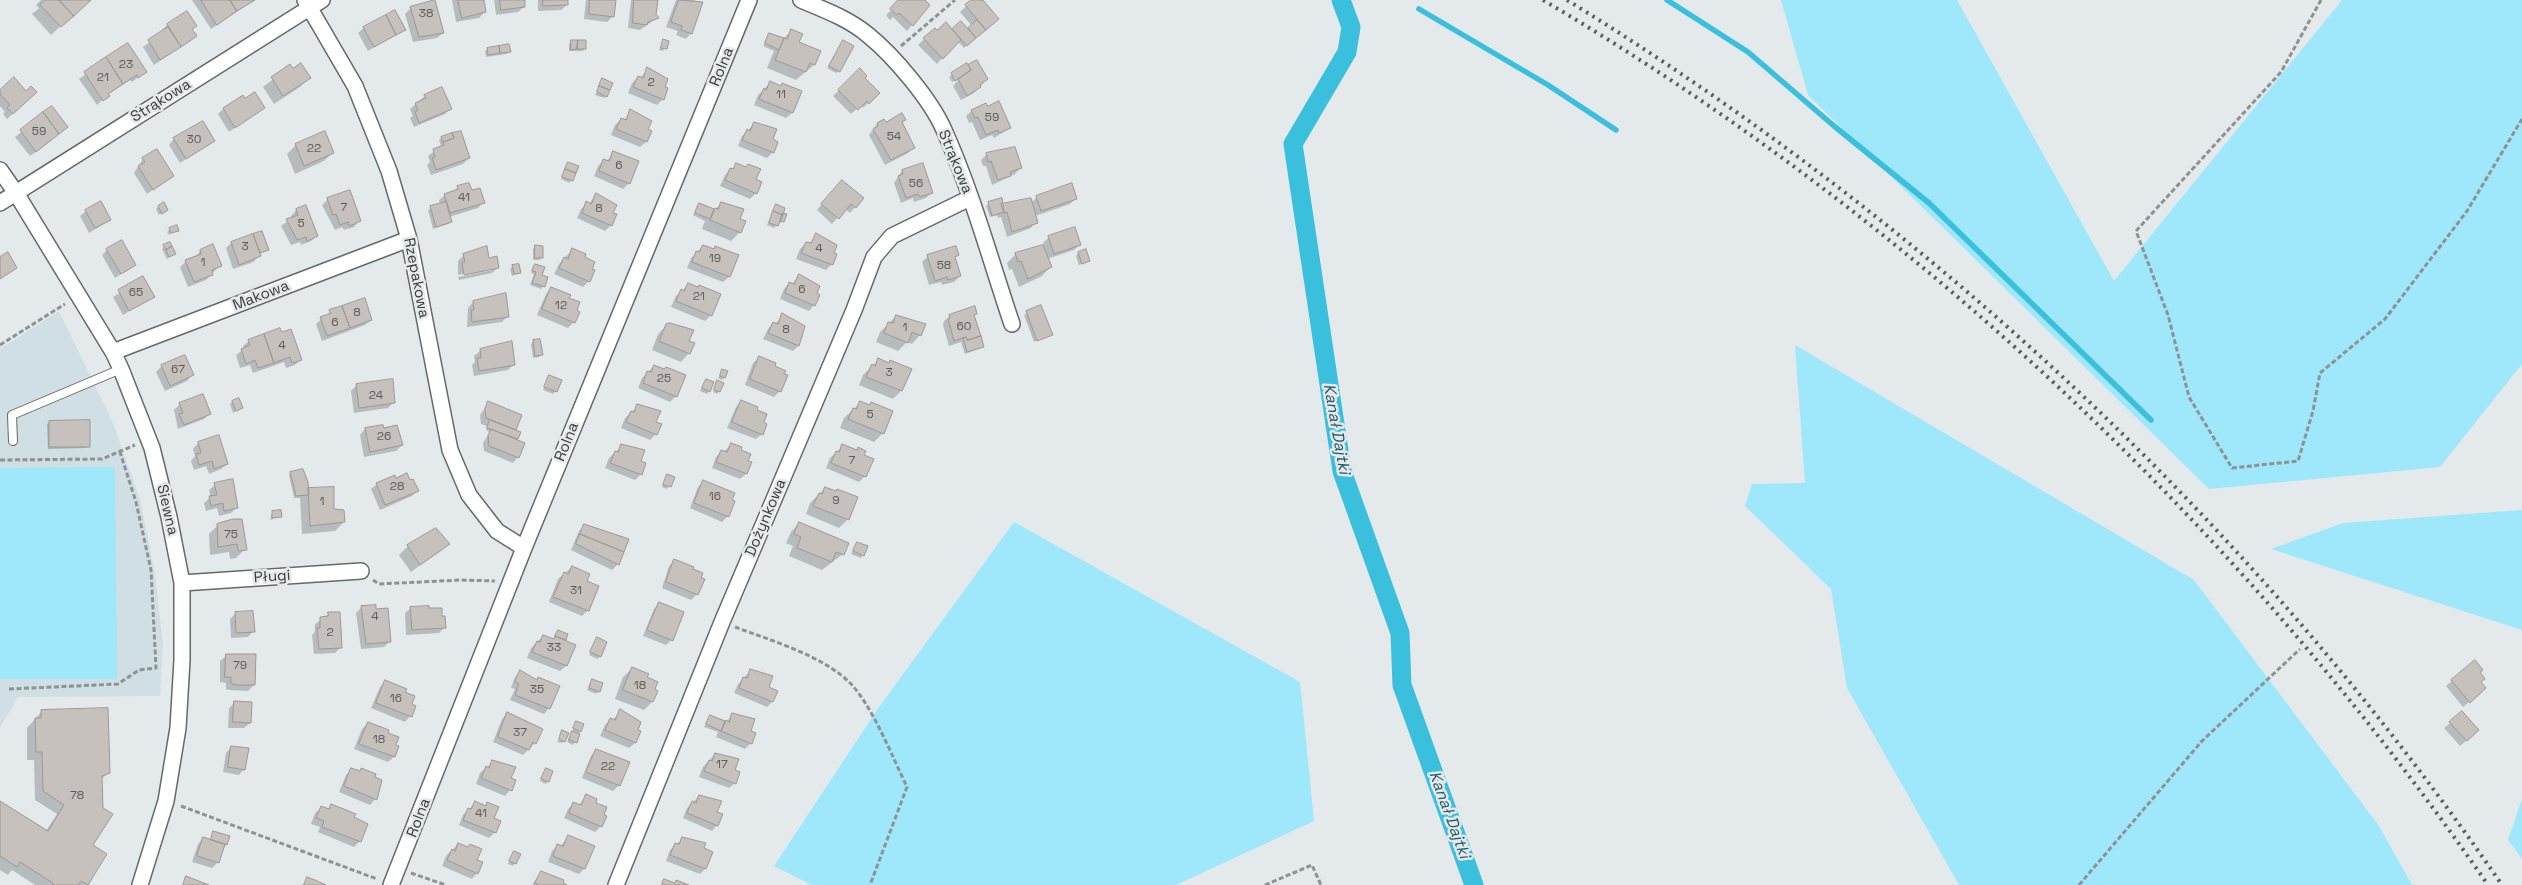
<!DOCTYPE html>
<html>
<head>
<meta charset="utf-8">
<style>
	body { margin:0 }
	canvas { display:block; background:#e4eaec }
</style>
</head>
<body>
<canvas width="2522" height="885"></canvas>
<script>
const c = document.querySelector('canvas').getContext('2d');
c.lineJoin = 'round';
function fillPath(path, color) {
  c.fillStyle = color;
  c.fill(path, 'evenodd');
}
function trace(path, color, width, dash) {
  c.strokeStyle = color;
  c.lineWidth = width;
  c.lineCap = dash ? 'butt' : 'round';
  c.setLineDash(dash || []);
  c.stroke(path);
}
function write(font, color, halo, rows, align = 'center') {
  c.font = font + ' "Space Grotesk",sans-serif';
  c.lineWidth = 5;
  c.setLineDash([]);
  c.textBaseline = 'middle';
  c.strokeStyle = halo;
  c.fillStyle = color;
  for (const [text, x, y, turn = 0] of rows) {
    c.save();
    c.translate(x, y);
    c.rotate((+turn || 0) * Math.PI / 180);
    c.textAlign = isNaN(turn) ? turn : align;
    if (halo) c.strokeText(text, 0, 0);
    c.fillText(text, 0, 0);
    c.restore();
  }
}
const built = new Path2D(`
	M 59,311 L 113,423 L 140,499 L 155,573 L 163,645 L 160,696 L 18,697 L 0,728 L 0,349 Z`);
const green = new Path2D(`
	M 1781,0 L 1957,0 L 2114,281 L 2342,0 L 2522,0 L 2522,364 L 2440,467 L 2209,489 L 1808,95 Z
	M 1795,345 L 2194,580 L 2379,826 L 2412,885 L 1959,885 L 1847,688 L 1831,589 L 1745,506 L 1752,484 L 1805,483 Z
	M 115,467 L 117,679 L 0,679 L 0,468 Z
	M 2522,510 L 2522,630 L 2271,549 L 2343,523 Z
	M 1014,522 L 1300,682 L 1314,821 L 1176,885 L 812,885 L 774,866 L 877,710 Z
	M 2522,799 L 2522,859 L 2508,840 Z`);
const shadow = new Path2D(`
	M 41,0 L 89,0 L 51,35 L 32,14 L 39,8 L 36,5 Z
	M 192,0 L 254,0 L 211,29 Z
	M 452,0 L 483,0 L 485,12 L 479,18 L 456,22 Z
	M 494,0 L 523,0 L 524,7 L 518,12 L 496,15 Z
	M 538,0 L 567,0 L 567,5 L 561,10 L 538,11 Z
	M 586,0 L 615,0 L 613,16 L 607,22 L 584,19 Z
	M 631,0 L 657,0 L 654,15 L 657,18 L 640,30 L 628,28 Z
	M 676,0 L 694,0 L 702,3 L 691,33 L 686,39 L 676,35 L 678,31 L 666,27 Z
	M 902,0 L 923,0 L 928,5 L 907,31 L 893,17 L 890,20 L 886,15 Z
	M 973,0 L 982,0 L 992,24 L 964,48 L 958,41 L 937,64 L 918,45 L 935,29 L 937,32 L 952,31 L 961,23 L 967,30 L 972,26 L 960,12 Z
	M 411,8 L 443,33 L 437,38 L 413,42 L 405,14 Z
	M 187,12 L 195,26 L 191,30 L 196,36 L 154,65 L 143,47 L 163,32 L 162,30 L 167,25 Z
	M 364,28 L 392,37 L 368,51 L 358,33 Z
	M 791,31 L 814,65 L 796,80 L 767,68 L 774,51 L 763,46 L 769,34 L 783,39 Z
	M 571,41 L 585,49 L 583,51 L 569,51 L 569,44 Z
	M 663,41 L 667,42 L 663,51 L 659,50 Z
	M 843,42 L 839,71 L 836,73 L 827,68 Z
	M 127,45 L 145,72 L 132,82 L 130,80 L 107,95 L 97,105 L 79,79 Z
	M 488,49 L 509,51 L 507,54 L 486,57 L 485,51 Z
	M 966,65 L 987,79 L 974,93 L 961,100 L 953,86 L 960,78 L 952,82 L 949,77 Z
	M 290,66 L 309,78 L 300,87 L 274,104 L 263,87 Z
	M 648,69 L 664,88 L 663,99 L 657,105 L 628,93 L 632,83 L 638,77 L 640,78 Z
	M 860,70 L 863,78 L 878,93 L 863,108 L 860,106 L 851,114 L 833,96 Z
	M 603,80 L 606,96 L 604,98 L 595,95 Z
	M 770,83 L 780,87 L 782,84 L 800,92 L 792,113 L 786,118 L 754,105 L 758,95 Z
	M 0,92 L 30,98 L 7,119 L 3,114 L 5,112 L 0,106 Z
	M 425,96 L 450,109 L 445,114 L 414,127 L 410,118 L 413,116 L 410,109 Z
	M 52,107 L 52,140 L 30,156 L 15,137 Z
	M 264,108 L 229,132 L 218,114 L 223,109 Z
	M 631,111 L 647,130 L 646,142 L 640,147 L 611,135 L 615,125 L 621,119 L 624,120 Z
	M 972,111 L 1010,128 L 994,138 L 992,135 L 980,140 L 972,122 L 969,123 L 966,116 Z
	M 904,120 L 901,123 L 914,147 L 908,153 L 885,165 L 869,135 L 877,124 L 884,121 L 885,123 Z
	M 754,124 L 771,140 L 773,152 L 767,158 L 738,146 L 742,136 Z
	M 324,133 L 333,152 L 324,161 L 295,174 L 287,154 L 295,146 Z
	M 442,138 L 469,158 L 463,164 L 431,175 L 427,165 L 430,162 L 428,156 L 441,146 L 439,140 Z
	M 174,139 L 214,141 L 180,163 L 169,145 Z
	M 614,152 L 629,183 L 623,189 L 594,176 L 598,166 L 604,160 L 606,162 Z
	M 986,155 L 1020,168 L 1015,174 L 992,185 L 986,166 L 983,166 L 981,160 Z
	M 143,159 L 173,176 L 147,194 L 134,173 Z
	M 569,163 L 572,180 L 569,183 L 561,179 Z
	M 736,165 L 755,180 L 756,193 L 750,199 L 720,186 L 725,175 Z
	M 902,171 L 932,192 L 926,198 L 914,202 L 913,198 L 901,203 L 894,183 Z
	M 458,187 L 471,192 L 483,203 L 478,208 L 449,217 L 451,222 L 448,224 L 433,229 L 428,210 L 440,205 L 439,200 L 445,195 L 453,192 Z
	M 836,187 L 855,207 L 850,213 L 845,209 L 832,224 L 817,210 Z
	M 596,194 L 612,213 L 611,225 L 605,231 L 577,218 L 581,209 L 587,203 L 589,204 Z
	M 1037,197 L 1076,198 L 1070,204 L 1035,216 L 1036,222 L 1031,228 L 1007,237 L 1001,217 L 998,218 L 997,215 L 990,217 L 986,206 L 989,203 L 1000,206 L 1031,203 Z
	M 328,199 L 359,221 L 354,227 L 344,230 L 342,227 L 335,230 L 322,205 Z
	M 699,204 L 714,210 L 721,204 L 743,209 L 738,220 L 740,232 L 731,241 L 702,229 L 705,221 L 693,215 Z
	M 306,206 L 317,236 L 311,241 L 301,245 L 300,242 L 291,245 L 281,226 L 292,218 L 291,216 L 296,210 Z
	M 776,206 L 785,215 L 783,222 L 778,223 L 774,228 L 767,225 Z
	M 158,207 L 164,212 L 159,215 L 156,209 Z
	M 86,211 L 110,220 L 89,233 L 80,216 Z
	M 170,229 L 178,230 L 169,235 L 167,232 Z
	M 261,232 L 267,250 L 259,254 L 254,262 L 233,269 L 226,248 L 231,243 Z
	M 817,234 L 833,253 L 832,264 L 826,270 L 796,259 L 800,249 L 806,243 L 809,244 Z
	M 1049,237 L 1079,245 L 1074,250 L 1047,259 L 1050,267 L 1042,276 L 1019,287 L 1012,269 L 1009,270 L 1007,263 L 1016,254 L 1044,246 L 1043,243 Z
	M 164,246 L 175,253 L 167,259 L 162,249 Z
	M 703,246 L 712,250 L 715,247 L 737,256 L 729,277 L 723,282 L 687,268 L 691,258 Z
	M 536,247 L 541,258 L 539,260 L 533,260 L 533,249 Z
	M 107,250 L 135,265 L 115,278 L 102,255 Z
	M 572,250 L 589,281 L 583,287 L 554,274 L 559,264 Z
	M 200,251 L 220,265 L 206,280 L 188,287 L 180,267 L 185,262 L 195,258 Z
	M 1078,253 L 1088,261 L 1086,263 L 1079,265 L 1076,256 Z
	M 464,255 L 488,259 L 498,267 L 492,273 L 459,280 L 458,277 L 493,270 L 493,268 L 458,275 L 458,261 Z
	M 958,255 L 954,258 L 960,276 L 954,282 L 942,285 L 941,282 L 929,285 L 922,262 L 928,256 Z
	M 535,265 L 540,275 L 547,278 L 541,289 L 530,285 L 534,274 L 531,273 Z
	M 513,266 L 520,273 L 512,276 L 510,269 Z
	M 799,275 L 809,279 L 808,282 L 815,294 L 814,305 L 809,311 L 780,299 L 784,289 L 789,283 L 792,284 Z
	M 143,278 L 153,296 L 123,315 L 113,297 Z
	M 688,285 L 720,295 L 711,315 L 705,321 L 671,307 L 676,296 Z
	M 551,289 L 568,299 L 574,322 L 568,328 L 537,315 L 546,294 Z
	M 473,302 L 508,316 L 502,322 L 467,327 L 468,308 Z
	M 1041,307 L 1051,334 L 1034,342 L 1024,315 Z
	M 330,312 L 371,320 L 365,325 L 322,341 L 316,324 Z
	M 976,314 L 973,317 L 983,347 L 965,354 L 961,342 L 949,346 L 943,325 L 944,321 L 950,316 Z
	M 783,315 L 803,336 L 798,346 L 793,351 L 763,339 L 768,329 L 773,323 L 775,324 Z
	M 896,316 L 920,335 L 912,344 L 907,342 L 898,351 L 876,342 L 880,332 Z
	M 667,325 L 688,341 L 689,353 L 681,362 L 652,350 L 658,334 Z
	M 249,341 L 301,360 L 295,365 L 286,368 L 284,362 L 253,373 L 250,365 L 240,368 L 236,355 L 244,349 L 243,346 Z
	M 534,341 L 541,354 L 539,357 L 533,358 L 531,344 Z
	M 511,343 L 514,364 L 508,370 L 474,376 L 472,365 L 475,362 L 474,356 L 480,351 Z
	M 759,358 L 780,391 L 774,397 L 745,385 L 753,363 Z
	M 878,360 L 888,364 L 890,361 L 910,370 L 901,391 L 893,399 L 859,385 L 863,375 Z
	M 162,366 L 192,375 L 187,381 L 165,391 L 156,372 Z
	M 654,366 L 676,396 L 670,402 L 638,388 L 642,378 Z
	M 723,371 L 724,378 L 722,380 L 718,378 Z
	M 550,376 L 556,391 L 553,394 L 543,390 Z
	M 706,381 L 709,391 L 707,394 L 700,391 Z
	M 718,382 L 719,391 L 717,394 L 713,392 Z
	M 357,385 L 394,402 L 388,408 L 354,413 L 351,391 Z
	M 742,401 L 756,411 L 762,423 L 762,434 L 756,439 L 727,428 L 736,407 Z
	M 232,402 L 242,408 L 233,413 L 230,404 Z
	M 488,403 L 520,416 L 514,431 L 519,432 L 515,440 L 518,457 L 513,463 L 484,451 L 483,443 L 490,432 L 486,430 L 487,426 L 481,424 L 480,415 Z
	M 860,403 L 869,406 L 883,433 L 874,442 L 840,428 L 844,418 Z
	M 180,404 L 209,414 L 204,419 L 178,429 L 174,410 Z
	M 638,406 L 654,422 L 656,434 L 650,440 L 621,428 L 625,418 Z
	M 50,422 L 89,446 L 86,448 L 48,449 L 47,424 Z
	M 396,426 L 402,445 L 396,451 L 364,457 L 360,435 L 365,429 Z
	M 218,436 L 227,464 L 221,469 L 209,474 L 206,466 L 194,470 L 191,461 L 195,456 L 193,449 L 198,443 Z
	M 731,444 L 746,462 L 746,474 L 740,479 L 712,468 L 716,457 L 722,451 L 724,452 Z
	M 622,446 L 639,462 L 641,474 L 635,480 L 605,468 L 609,458 Z
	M 843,446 L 856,451 L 858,449 L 863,455 L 865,476 L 859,482 L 826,468 L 830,458 Z
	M 291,473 L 307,491 L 333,510 L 344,522 L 335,531 L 302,534 L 300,498 L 294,498 L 289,475 Z
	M 667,476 L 673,478 L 667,489 L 662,487 Z
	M 396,480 L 417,491 L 412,496 L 380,510 L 371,489 L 377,484 Z
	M 704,482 L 731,500 L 728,516 L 722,522 L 690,508 L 698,487 Z
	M 215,485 L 237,507 L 231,513 L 219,516 L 217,508 L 206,511 L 204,503 L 211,497 L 209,490 Z
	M 825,488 L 848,519 L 839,528 L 806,514 L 810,503 Z
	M 272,513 L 280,516 L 270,520 Z
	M 799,523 L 843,554 L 822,570 L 789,556 L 793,546 L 786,543 L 791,532 Z
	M 218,525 L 245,549 L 236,558 L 230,559 L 229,552 L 210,555 L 209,534 Z
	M 585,525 L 628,540 L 618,564 L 612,570 L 571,550 L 579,531 Z
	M 857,543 L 863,555 L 861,558 L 851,554 Z
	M 449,544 L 411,572 L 399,555 L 408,546 Z
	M 675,560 L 697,594 L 691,600 L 662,588 L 669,566 Z
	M 572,567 L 585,582 L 588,610 L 582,616 L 549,602 L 558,579 Z
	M 660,603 L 671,640 L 666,645 L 643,636 L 654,609 Z
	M 362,607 L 389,642 L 384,647 L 361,649 L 356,613 Z
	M 411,608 L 444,628 L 439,633 L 406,635 L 405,613 Z
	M 236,613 L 253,631 L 248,637 L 231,638 L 230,619 Z
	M 329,614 L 341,647 L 335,653 L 314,654 L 312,635 L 315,632 L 315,624 Z
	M 558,631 L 567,635 L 563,641 L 574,645 L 566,666 L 560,671 L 527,658 L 531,648 L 543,636 L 553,640 Z
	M 597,639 L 600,656 L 598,659 L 589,655 Z
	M 226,656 L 254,685 L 248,691 L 229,690 L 226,689 L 226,683 L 220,682 L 220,661 Z
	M 632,669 L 654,690 L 652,702 L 644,710 L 615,699 L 623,677 Z
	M 750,671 L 767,688 L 772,702 L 767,707 L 734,693 L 738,684 Z
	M 521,672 L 536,681 L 549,708 L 544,714 L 510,700 L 515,689 L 511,688 L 515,677 Z
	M 2479,672 L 2479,694 L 2463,707 L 2446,686 L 2452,681 Z
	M 592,680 L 599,691 L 596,694 L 587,690 Z
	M 385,682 L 404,692 L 411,705 L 410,716 L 405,722 L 371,708 L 380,687 Z
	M 234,703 L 250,723 L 244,728 L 228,728 L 229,708 Z
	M 42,711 L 109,772 L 101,780 L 101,808 L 92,846 L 106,855 L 86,885 L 35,885 L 12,870 L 8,875 L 0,870 L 0,802 L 46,831 L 57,814 L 35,800 L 34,760 L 27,760 L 27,728 Z
	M 620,711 L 639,732 L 635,743 L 629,748 L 600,736 L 605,725 L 610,720 L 613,720 Z
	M 507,714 L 535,743 L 523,755 L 493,742 L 502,719 Z
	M 732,715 L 754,720 L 749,731 L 751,743 L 745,749 L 716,737 L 718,732 L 704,727 L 710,716 L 726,723 Z
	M 576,722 L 580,731 L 573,745 L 567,742 Z
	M 368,723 L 397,747 L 394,757 L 388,762 L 354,749 L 362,729 Z
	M 2450,723 L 2472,736 L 2460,746 L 2444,728 Z
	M 563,732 L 564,741 L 562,743 L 557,742 Z
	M 231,747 L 244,769 L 239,775 L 223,772 L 226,753 Z
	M 596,750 L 619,785 L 613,791 L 582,778 L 591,756 Z
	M 715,754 L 738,760 L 733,771 L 735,783 L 729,788 L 699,777 L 703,767 Z
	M 493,762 L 510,778 L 510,790 L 505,796 L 476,784 L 480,773 Z
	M 352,769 L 359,772 L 361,769 L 380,781 L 375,799 L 370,805 L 339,792 L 346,775 Z
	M 546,770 L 548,781 L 546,784 L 540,781 Z
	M 586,796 L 594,803 L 601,826 L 595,832 L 564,818 L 568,809 L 574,803 L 579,805 Z
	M 699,796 L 720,802 L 716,813 L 717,825 L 712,831 L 683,818 L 687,808 Z
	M 475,803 L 485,807 L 487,804 L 495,832 L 489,838 L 459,825 L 463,815 Z
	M 332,806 L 360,841 L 354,847 L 318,832 L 320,827 L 311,824 L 315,813 L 321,808 L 327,810 Z
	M 214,833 L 226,844 L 218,862 L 212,868 L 192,862 L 198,844 L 203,839 L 210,841 Z
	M 568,836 L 584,869 L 579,874 L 548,862 L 552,851 L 558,845 L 561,846 Z
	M 683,839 L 704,844 L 702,849 L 712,853 L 705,869 L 700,874 L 666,861 L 670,850 Z
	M 458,844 L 476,861 L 477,873 L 472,879 L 442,866 L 446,856 Z
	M 512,855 L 515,863 L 513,866 L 508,864 Z
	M 541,872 L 562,884 L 564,885 L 532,885 Z`);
const stream = new Path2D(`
	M 1667,0 L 1748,52 L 1834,126 L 1929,203 L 2151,420
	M 1419,9 L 1548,85 L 1616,130`);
const canal = new Path2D(`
	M 1341,0 L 1351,27 L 1347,52 L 1293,144 L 1342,471 L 1400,633 L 1402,685 L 1474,885`);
const building = new Path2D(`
	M 46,0 L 59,0 L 74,16 L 61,27 L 40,5 Z
	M 59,0 L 91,0 L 74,16 Z
	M 201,0 L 230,0 L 237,11 L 217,25 Z
	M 230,0 L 255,0 L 237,11 Z
	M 435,0 L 444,33 L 419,37 L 410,7 Z
	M 458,0 L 484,0 L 486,12 L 462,18 Z
	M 500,0 L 525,0 L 525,7 L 501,10 Z
	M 543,0 L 568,0 L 568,5 L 543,6 Z
	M 590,0 L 616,0 L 614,17 L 589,14 Z
	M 634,0 L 658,0 L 656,14 L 659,18 L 648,22 L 647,25 L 633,23 Z
	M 679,0 L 703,2 L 692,34 L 681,30 L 682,26 L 671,22 Z
	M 898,0 L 925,0 L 930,5 L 913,26 L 899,13 L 897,15 L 890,9 Z
	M 971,0 L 983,0 L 999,19 L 986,30 L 965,5 Z
	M 395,10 L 406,30 L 396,35 L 386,15 Z
	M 187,11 L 197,26 L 192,29 L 197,36 L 181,47 L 167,24 Z
	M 386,15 L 396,35 L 374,47 L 363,27 Z
	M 977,20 L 986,30 L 976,38 L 968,28 Z
	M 961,21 L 976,38 L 967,46 L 952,29 Z
	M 946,22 L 961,40 L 943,59 L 923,38 L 935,28 L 937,30 Z
	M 168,27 L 181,47 L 160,60 L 148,40 Z
	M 791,29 L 803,34 L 799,42 L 821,51 L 815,65 L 810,63 L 806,72 L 775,60 L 784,38 L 787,39 Z
	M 769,33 L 784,38 L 779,50 L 765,43 Z
	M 663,39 L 669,41 L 667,49 L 661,48 Z
	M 571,40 L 578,40 L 577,49 L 571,50 Z
	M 578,40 L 586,40 L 586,49 L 577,49 Z
	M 843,40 L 854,46 L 840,72 L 829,66 Z
	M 128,43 L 147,72 L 138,78 L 137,75 L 123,84 L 106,57 Z
	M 509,44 L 511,52 L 500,53 L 499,46 Z
	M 499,46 L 500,53 L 488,55 L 487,48 Z
	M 106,57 L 123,84 L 108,94 L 110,96 L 103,101 L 84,72 Z
	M 977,60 L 988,79 L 980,85 L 981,87 L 967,96 L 958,79 L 971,70 L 968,65 Z
	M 301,63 L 311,78 L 283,96 L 271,77 L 290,64 L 293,68 Z
	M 967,63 L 971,70 L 955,81 L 951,73 Z
	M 647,67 L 668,79 L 665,87 L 668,88 L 664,100 L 633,87 L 638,76 L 643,78 Z
	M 860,68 L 867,76 L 865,78 L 880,93 L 869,104 L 867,101 L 858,110 L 838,90 Z
	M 14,77 L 26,91 L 31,86 L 37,92 L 13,114 L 7,108 L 10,105 L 0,94 L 0,90 Z
	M 602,78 L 613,83 L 610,90 L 599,86 Z
	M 770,81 L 781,86 L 782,83 L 802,91 L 793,113 L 759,99 L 764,88 L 766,90 Z
	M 599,86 L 610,90 L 607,97 L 597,92 Z
	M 442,87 L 452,109 L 419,123 L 415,112 L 418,110 L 415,103 L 426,98 L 424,95 Z
	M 255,92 L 265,108 L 235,128 L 223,108 L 243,95 L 245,98 Z
	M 999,101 L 1011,128 L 999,133 L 998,130 L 986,135 L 978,117 L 975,118 L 971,110 L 986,103 L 988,106 Z
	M 52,106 L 68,127 L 59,134 L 43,112 Z
	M 630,109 L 652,121 L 648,129 L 652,131 L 647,142 L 616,129 L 621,118 L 626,120 Z
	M 43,112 L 59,134 L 36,152 L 20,130 Z
	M 902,113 L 906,120 L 902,122 L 915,148 L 891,160 L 873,129 L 878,126 L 877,123 L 884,119 L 886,122 Z
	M 203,121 L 215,141 L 186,159 L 173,138 Z
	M 754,122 L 777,129 L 773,139 L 778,142 L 774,153 L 742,140 L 747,129 L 750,131 Z
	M 325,131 L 334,153 L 304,166 L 295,144 Z
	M 461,131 L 470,158 L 436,170 L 432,158 L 435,157 L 433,149 L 444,145 L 443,142 L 454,138 L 452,133 Z
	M 452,133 L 454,138 L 443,142 L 441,137 Z
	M 1015,147 L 1022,168 L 1010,172 L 1011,176 L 998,180 L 991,161 L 988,162 L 986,153 Z
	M 157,149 L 174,176 L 153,190 L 138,166 L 145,162 L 142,158 Z
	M 613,151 L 639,161 L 630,184 L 599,171 L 603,159 L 609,161 Z
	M 568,162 L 579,166 L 576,173 L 565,169 Z
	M 736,163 L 746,167 L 748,164 L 761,169 L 756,179 L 762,182 L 757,194 L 725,180 L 730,168 L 733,169 Z
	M 923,163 L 933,193 L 920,197 L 918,194 L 906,198 L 898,176 L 903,174 L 902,170 Z
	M 565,169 L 576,173 L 573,181 L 562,177 Z
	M 842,180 L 864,198 L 856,208 L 851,204 L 839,219 L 821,204 Z
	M 469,183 L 472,190 L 480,188 L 485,203 L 450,213 L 444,194 L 458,189 L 457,186 Z
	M 1072,183 L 1077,199 L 1041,211 L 1036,196 Z
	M 350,190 L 361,221 L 349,226 L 348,222 L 340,225 L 336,214 L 333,215 L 327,198 Z
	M 596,193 L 617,205 L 613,213 L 617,214 L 612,226 L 582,213 L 586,201 L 591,204 Z
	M 1002,198 L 1004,212 L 992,216 L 988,202 Z
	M 1031,198 L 1038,223 L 1012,232 L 1007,212 L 1004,213 L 1001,204 Z
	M 101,201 L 111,220 L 95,228 L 85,210 Z
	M 164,202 L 168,210 L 162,214 L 158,206 Z
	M 446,202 L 452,222 L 436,227 L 430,206 Z
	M 721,202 L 744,209 L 740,219 L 746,221 L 741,233 L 710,220 L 715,208 L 718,209 Z
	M 699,203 L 714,209 L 710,219 L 695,213 Z
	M 776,204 L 785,208 L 783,215 L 773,211 Z
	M 306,205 L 318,236 L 307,241 L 306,237 L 297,240 L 286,219 L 298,215 L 296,209 Z
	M 773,211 L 783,215 L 778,226 L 769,223 Z
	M 783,213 L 787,214 L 784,222 L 780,221 Z
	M 177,225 L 179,231 L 171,233 L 169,228 Z
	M 1075,227 L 1081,245 L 1054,254 L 1048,236 Z
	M 262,231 L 269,250 L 260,253 L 253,234 Z
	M 816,233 L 837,245 L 834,253 L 837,254 L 833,265 L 801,253 L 806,242 L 811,243 Z
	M 253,234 L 261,256 L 239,265 L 231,242 Z
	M 122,240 L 136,265 L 121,274 L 106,249 Z
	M 170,242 L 172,246 L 166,250 L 163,245 Z
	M 213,244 L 222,266 L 212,270 L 213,275 L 194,282 L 185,260 L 201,254 L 200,250 Z
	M 535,245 L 543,246 L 543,258 L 535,258 Z
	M 703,245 L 714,249 L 715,246 L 739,255 L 730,277 L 692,262 L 696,251 L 699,252 Z
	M 1043,245 L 1052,267 L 1028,279 L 1021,261 L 1018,262 L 1015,253 Z
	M 172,246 L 176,254 L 169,257 L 166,250 Z
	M 487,246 L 489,258 L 497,256 L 499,268 L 464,275 L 462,263 L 465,262 L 463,254 Z
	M 956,246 L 959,255 L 955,257 L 961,276 L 948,280 L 947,277 L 935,281 L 927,255 Z
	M 572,248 L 586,254 L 585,257 L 595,262 L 592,269 L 595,270 L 590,282 L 559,268 L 564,257 L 568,259 Z
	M 1086,249 L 1090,261 L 1082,264 L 1078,252 Z
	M 8,252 L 17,268 L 0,279 L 0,257 Z
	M 519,264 L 521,273 L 514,274 L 512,265 Z
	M 535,264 L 545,267 L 542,275 L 548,277 L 545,287 L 532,283 L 536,272 L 532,271 Z
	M 799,274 L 820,286 L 817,293 L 820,295 L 815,306 L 785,293 L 789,282 L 794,284 Z
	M 143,276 L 155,297 L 129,311 L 118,290 Z
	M 688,283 L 698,287 L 699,285 L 721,294 L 712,316 L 676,301 L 681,289 L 684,291 Z
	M 551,287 L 571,295 L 569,298 L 580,302 L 577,310 L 580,312 L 575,323 L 542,309 Z
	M 506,293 L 509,317 L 472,322 L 471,310 L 474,310 L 473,301 Z
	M 365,298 L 372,320 L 350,328 L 342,306 Z
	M 1041,305 L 1053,335 L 1037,341 L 1026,311 Z
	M 342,306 L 350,328 L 327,336 L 320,317 L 331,313 L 329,310 Z
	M 975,306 L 977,314 L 974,315 L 981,336 L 967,340 L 966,337 L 954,341 L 948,319 L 950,318 L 949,315 Z
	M 782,313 L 805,326 L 799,346 L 768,333 L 773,322 L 778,324 Z
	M 896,315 L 926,324 L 921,336 L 912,332 L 908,343 L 884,333 L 888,322 L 893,323 Z
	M 670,323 L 694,330 L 689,341 L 695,343 L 690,354 L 659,341 L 666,324 Z
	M 280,328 L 282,332 L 291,329 L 302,360 L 292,363 L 290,357 L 274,363 L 264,334 Z
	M 264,334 L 274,363 L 258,368 L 255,360 L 246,364 L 241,349 L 250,345 L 248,340 Z
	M 981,336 L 984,347 L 967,352 L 963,338 L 966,337 L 967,340 Z
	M 540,339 L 543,355 L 535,356 L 533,340 Z
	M 512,341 L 515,365 L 479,371 L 477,358 L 481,358 L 480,349 Z
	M 185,355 L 194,375 L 170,386 L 161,365 Z
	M 759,356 L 776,363 L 775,366 L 786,371 L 784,374 L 788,375 L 781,392 L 750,379 Z
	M 878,358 L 889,363 L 890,360 L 912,369 L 902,391 L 866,377 L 872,364 L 875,366 Z
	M 654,365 L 664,369 L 666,367 L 686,375 L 677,397 L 643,383 L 647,371 L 651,372 Z
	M 722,369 L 728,371 L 725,378 L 720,376 Z
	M 549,375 L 562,380 L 557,392 L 544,387 Z
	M 393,379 L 395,403 L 359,408 L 356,384 Z
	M 706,379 L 714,382 L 710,392 L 702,388 Z
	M 717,380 L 724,383 L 720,392 L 714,390 Z
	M 203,394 L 211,414 L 184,425 L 179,414 L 183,413 L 179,403 Z
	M 239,398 L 243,408 L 236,411 L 232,401 Z
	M 741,400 L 758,407 L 757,410 L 767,414 L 764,422 L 767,424 L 763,435 L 732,422 Z
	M 488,401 L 522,415 L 516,430 L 486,418 L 485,409 Z
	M 860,401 L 870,405 L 871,402 L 893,411 L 884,434 L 848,419 L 853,408 L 856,409 Z
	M 637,404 L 661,411 L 656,422 L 662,424 L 657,435 L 626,422 L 631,411 L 634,412 Z
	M 90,420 L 90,447 L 49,447 L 49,421 Z
	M 490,420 L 521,432 L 518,439 L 487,428 Z
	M 383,425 L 384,428 L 397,425 L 403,445 L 370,452 L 365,428 Z
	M 491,429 L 525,443 L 519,458 L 489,446 L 488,436 Z
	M 219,435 L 228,464 L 214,469 L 212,461 L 199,465 L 196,454 L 201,453 L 198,442 Z
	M 731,443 L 742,447 L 741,450 L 751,454 L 748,461 L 752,462 L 747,474 L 716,462 L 721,450 L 727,452 Z
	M 621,444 L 645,450 L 641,461 L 646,463 L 642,475 L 610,463 L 615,451 L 618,452 Z
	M 842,444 L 857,450 L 858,447 L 866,451 L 864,455 L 874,459 L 866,477 L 831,463 L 836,451 L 839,452 Z
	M 303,469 L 308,482 L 309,495 L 296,496 L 290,472 Z
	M 407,473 L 410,480 L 413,479 L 419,491 L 385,505 L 376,483 L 395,475 L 396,478 Z
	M 667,474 L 675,477 L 671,487 L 663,485 Z
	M 233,479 L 238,508 L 224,511 L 223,503 L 211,506 L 209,496 L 217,495 L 214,483 Z
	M 703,480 L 735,493 L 732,500 L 735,501 L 729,517 L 694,503 Z
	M 334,487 L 334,509 L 344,510 L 345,522 L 310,526 L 308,488 Z
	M 825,487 L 836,491 L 837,489 L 858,497 L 849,520 L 813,506 L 819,493 L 822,494 Z
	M 281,510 L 282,517 L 272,518 L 272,511 Z
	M 233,519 L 242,519 L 247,550 L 238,551 L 237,544 L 218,547 L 217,524 Z
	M 799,522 L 849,543 L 844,555 L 836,552 L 832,562 L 797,548 L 801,537 L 794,534 Z
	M 584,524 L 629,539 L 624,552 L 580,534 Z
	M 436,528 L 450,544 L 420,565 L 407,545 Z
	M 580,534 L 624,552 L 619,565 L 576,544 Z
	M 857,542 L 868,546 L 864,556 L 853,551 Z
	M 674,559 L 694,567 L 693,569 L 703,573 L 701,578 L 705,579 L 698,595 L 666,582 Z
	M 572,566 L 590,574 L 587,581 L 599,586 L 589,611 L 553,597 L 564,572 L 568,574 Z
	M 659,602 L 684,612 L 673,641 L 647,630 Z
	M 376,605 L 376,609 L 388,608 L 391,642 L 366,644 L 361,606 Z
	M 429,606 L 429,608 L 442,608 L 442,616 L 445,616 L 446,628 L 412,630 L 410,607 Z
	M 253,611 L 255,632 L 236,633 L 235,612 Z
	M 328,612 L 340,612 L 342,648 L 319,649 L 317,628 L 320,628 L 320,617 L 328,616 Z
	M 558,630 L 568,634 L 566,640 L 555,636 Z
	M 543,635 L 554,639 L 555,636 L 576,645 L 567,666 L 532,652 L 537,641 L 540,642 Z
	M 597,637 L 607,642 L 601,657 L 590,652 Z
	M 226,654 L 256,654 L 255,685 L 235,685 L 231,683 L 231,677 L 225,677 Z
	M 2475,660 L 2483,670 L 2480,672 L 2485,679 L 2481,682 L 2486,688 L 2470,703 L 2451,680 Z
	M 632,667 L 649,674 L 647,677 L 658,682 L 655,689 L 658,691 L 653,702 L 623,690 Z
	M 750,669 L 773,676 L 769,687 L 778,691 L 773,702 L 739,688 L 743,677 L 747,678 Z
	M 520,670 L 537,680 L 538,677 L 560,686 L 550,709 L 515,695 L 519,684 L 515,682 Z
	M 592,679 L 603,683 L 600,692 L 589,688 Z
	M 385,680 L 407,689 L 405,692 L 415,696 L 412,704 L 416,706 L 412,717 L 376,703 Z
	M 234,701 L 252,702 L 251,723 L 233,722 Z
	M 108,708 L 110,773 L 102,776 L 103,808 L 113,814 L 93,845 L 107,854 L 88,885 L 81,881 L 78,885 L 52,885 L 53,883 L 20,862 L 17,867 L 0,856 L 0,801 L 48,831 L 64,805 L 43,791 L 42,752 L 36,752 L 35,718 L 41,718 L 41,710 Z
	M 620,709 L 641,722 L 638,730 L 641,731 L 636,743 L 605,730 L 610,718 L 615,720 Z
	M 2462,711 L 2479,730 L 2467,741 L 2449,722 Z
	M 507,712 L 543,729 L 536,744 L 533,742 L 529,750 L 498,737 Z
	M 732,713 L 755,719 L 751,731 L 756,733 L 752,744 L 721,731 L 726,720 L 729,722 Z
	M 710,715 L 725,721 L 721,731 L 706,724 Z
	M 576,721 L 584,724 L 581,732 L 573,728 Z
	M 368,722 L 389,730 L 388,733 L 399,737 L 396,745 L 399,746 L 395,757 L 359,744 Z
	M 562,730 L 569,733 L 565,742 L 559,739 Z
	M 572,731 L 580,734 L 577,743 L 569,740 Z
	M 231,746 L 249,748 L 245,770 L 228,767 Z
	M 596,749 L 630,762 L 620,786 L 586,772 Z
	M 715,753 L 739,759 L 735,770 L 740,772 L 736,784 L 704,771 L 709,760 L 712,761 Z
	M 492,760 L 516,767 L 511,778 L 516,780 L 512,791 L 481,778 L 486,766 L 489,768 Z
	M 351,768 L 360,771 L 361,768 L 376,774 L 375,777 L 382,780 L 377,800 L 344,786 Z
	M 546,768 L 553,771 L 549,782 L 541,779 Z
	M 586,794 L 597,799 L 596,803 L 607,807 L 604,815 L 607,816 L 602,827 L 569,813 L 573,802 L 581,805 Z
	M 699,795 L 722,801 L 717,812 L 723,814 L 718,826 L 687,813 L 692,801 L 696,803 Z
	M 475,801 L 486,806 L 487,802 L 499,807 L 494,818 L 501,821 L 496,833 L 463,820 L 468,808 L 471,809 Z
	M 331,804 L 356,814 L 354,817 L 368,824 L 361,842 L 322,827 L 324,821 L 316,818 L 321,806 L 329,809 Z
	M 213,831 L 230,836 L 227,845 L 211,840 Z
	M 568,835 L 595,846 L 585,869 L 553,856 L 557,844 L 563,846 Z
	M 203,837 L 225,844 L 219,863 L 197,856 Z
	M 682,837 L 706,843 L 704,848 L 713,852 L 706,869 L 670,855 L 675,843 L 679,844 Z
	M 458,843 L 468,847 L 470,844 L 482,849 L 477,860 L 483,862 L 478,874 L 447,860 L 452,849 L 455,851 Z
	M 514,851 L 521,854 L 516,864 L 509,861 Z
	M 541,871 L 564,880 L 563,883 L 567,885 L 539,885 L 535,883 Z
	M 186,876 L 209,885 L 183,885 Z
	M 307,877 L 315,880 L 326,885 L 304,885 Z
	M 664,879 L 675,883 L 676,880 L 689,885 L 662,885 Z`);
const path = new Path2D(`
	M 2321,0 L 2281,72 L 2136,231 L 2168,315 L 2189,397 L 2232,468 L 2298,461 L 2313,411 L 2320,373 L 2385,319 L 2467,211 L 2522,119
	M 901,46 L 955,0
	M 0,345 L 65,304
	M 0,460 L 102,459 L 135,445
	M 373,580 L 379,584 L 460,580 L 495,581
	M 735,627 C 772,641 825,656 852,685 C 873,708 893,758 907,787 L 870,885
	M 9,689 L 118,684 L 139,670 L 156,668 L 151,570 L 136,502 L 120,452
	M 181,806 L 377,879
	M 411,873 L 446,885
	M 1265,885 L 1312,865 L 1321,885
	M 2079,885 L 2202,741 L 2300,649`);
const lane = new Path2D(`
	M 13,441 L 12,415 L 121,369`);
const street = new Path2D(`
	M 305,0 L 355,86 L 389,171 L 409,239 L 450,450 L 469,495 L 497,531 L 524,548
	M 801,0 C 825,10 849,19 868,35 C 894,56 931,100 944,130 C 972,192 990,259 1012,324
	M 0,170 L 16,193 L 113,352 L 121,369 L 152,448 L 169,517 L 182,583 L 182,660 L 178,728 L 166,801 L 140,885
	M 0,203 L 322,0
	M 113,352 L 409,239
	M 182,583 L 361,571
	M 391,885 L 524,548 L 749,0
	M 616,885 L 722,622 L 854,310 L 874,257 L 892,236 L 970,198`);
const rail = new Path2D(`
	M 1543,0 C 1917,221 2241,528 2488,885
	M 1567,0 C 1936,228 2256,527 2502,885`);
const numberNames = [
	["38",426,14],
	["23",126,65],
	["21",103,78],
	["2",651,83],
	["11",781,95],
	["59",992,118],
	["59",39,132],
	["54",894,137],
	["30",194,140],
	["22",314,149],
	["6",619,166],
	["56",916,184],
	["41",464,198],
	["7",344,208],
	["8",599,209],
	["5",301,224],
	["3",245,247],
	["4",819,249],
	["19",715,259],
	["1",203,263],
	["58",944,266],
	["6",802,290],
	["65",136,293],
	["21",699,297],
	["12",561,306],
	["8",357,313],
	["6",335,323],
	["60",964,327],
	["1",905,328],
	["8",786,330],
	["4",282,346],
	["67",178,370],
	["3",889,373],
	["25",664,379],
	["24",376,396],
	["5",870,415],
	["26",384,437],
	["7",852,461],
	["28",397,487],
	["16",715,497],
	["9",836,501],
	["1",322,502],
	["75",231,535],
	["31",576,591],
	["4",375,617],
	["2",330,633],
	["33",554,648],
	["79",240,666],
	["18",640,686],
	["35",537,690],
	["16",396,699],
	["37",520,733],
	["18",379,740],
	["17",722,765],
	["22",608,767],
	["78",77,796],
	["41",481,814]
];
const streetNames = [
	["Rolna",722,67,-68],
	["Strąkowa",161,101,-32],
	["Strąkowa",955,162,68],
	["Rzepakowa",416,278,79],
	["Makowa",261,296,-21],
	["Rolna",567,442,-68],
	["Siewna",167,510,77],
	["Dożynkowa",766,518,-67],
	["Pługi",272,577,-4],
	["Rolna",419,818,-69]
];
const waterNames = [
	["Kanał Dajtki",1336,429,80],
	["Kanał Dajtki",1449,815,70]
];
fillPath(built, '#d0dfe3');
fillPath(green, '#9fe7fa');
fillPath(shadow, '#0003');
trace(stream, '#3abfdc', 5.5);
trace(canal, '#3abfdc', 19);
fillPath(building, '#c6c1bd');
trace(building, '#9c9894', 1);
trace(lane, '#64696b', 10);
trace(street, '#64696b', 18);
trace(path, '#8e9293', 3, [5, 2.5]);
trace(lane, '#fff', 8);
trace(street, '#fff', 15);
trace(rail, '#5b5f5f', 4, [2.5, 5]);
write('12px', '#5b5c5b', null, numberNames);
write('15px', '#373a3a', '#e4eaec', streetNames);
write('italic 16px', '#235865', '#e4eaec', waterNames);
</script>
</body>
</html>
